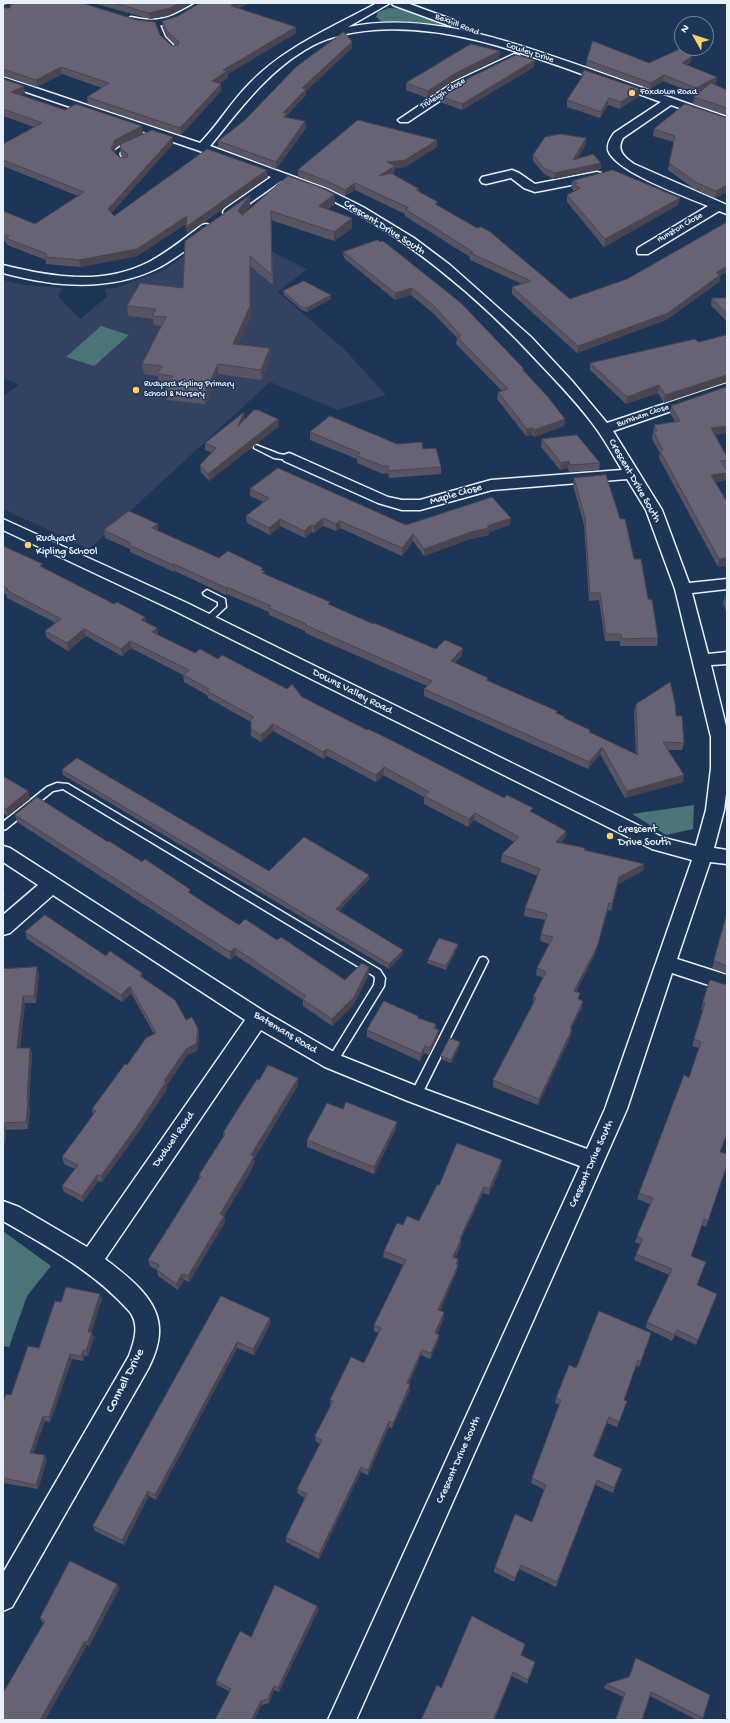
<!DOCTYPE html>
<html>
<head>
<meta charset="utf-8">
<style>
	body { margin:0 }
	#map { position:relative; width:730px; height:1723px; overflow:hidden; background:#1d3557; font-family:"Gochi Hand",sans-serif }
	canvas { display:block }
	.frame { position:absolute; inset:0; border:4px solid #e8f1f8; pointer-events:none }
	.north { position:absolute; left:674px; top:16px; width:40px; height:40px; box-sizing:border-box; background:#1d3557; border:1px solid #6e8097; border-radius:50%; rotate:309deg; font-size:11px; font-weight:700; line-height:16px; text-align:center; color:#e8f1f8 }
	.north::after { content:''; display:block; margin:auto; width:14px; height:18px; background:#ffd166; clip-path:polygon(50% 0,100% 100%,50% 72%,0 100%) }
</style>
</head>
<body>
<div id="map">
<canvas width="730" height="1723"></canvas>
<div class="frame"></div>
<div class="north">N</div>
</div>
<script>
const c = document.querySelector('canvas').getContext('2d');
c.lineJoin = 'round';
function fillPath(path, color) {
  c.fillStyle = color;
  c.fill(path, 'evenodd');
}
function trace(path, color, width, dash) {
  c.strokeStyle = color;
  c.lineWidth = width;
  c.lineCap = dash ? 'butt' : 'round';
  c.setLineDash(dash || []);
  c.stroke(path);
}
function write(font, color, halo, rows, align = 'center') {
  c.font = font + ' "Gochi Hand",sans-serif';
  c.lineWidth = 3;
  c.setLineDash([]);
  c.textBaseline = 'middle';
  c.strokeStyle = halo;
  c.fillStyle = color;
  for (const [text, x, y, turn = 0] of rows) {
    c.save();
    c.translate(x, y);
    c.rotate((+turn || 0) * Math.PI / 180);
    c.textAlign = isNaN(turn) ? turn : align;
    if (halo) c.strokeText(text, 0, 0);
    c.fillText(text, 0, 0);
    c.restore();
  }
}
const built = new Path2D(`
	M 225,229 L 307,269 L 278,292 L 344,349 L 386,395 L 337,410 L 270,382 L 89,549 L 3,509 L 3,396 L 19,385 L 3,378 L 3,280 L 24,285 L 63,288 L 58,296 L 80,319 L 107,297 L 105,289 L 115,288 L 162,271 Z`);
const green = new Path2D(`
	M 389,8 L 405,9 L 461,29 L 420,24 L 389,23 L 381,21 L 376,17 L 378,12 Z
	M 101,326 L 129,335 L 94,366 L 66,357 Z
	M 694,805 L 693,829 L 666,835 L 632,814 Z
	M 3,1231 L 51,1266 L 27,1296 L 9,1347 L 3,1346 Z`);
const lane = new Path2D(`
	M 155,23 L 159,23 L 165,37 L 173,45 L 172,46 L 168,46 L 160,37 Z
	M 129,141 L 134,142 L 119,153 L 120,157 L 126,160 L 126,162 L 115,159 L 114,151 Z
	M 256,445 L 279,454 L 292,456 L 293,458 L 289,460 L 274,458 L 254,448 L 254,446 Z
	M 207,590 L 225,599 L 226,607 L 210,622 L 207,623 L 203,620 L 218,606 L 218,602 L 204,595 L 203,593 Z
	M 57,783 L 68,784 L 380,970 L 385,978 L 384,986 L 336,1064 L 332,1065 L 328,1064 L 327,1061 L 374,985 L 375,978 L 374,976 L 63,789 L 53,791 L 6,829 L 3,830 L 3,822 L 47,787 Z
	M 483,957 L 486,958 L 488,961 L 420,1098 L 416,1099 L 412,1098 L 411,1095 L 412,1092 L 480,958 Z`);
const street = new Path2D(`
	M 11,3 L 28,3 L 27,5 L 10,10 L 10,13 L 3,13 L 3,5 Z
	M 196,3 L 209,3 C 206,8 199,10 194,13 C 170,27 154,29 127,22 L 126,20 L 131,17 C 160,24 172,17 196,3 Z
	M 377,3 L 390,3 L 348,27 C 429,11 511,42 587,68 C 634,85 680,101 727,117 L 727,124 L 671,105 L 623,138 C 616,150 624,157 634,164 L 727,205 L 727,214 L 719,211 L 648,254 L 638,254 L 637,251 L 638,248 L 708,206 C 687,197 615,172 608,150 C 607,144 610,139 614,133 L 661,102 C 634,92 606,83 579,73 C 512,49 445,25 374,30 C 350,32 325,37 305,50 C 265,74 239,111 210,146 L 327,189 L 363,207 L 414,238 L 450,265 L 531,337 L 572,381 L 607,423 L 727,383 L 727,392 L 613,431 L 662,510 L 689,583 L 727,579 L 727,589 L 692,593 L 708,654 L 727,652 L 727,664 L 711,665 L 727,730 L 727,786 L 724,810 L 714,848 L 727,850 L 727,864 L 710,862 L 677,959 L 727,975 L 727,991 L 672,973 L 627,1109 L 356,1720 L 328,1720 L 580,1166 L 408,1101 L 325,1067 L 261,1030 L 105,1259 C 126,1275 158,1298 159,1328 C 160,1342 154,1357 148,1369 L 12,1607 L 3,1611 L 3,1573 L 129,1356 C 134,1342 140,1326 130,1312 C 95,1272 48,1247 3,1221 L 3,1201 L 19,1207 L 87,1247 L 245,1020 L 53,895 L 10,933 L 3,935 L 3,915 L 38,885 L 3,862 L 3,846 L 10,848 L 265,1012 L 339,1055 L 424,1089 L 587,1149 L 605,1109 L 692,860 L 652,849 L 175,611 L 3,530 L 3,519 L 187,603 L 664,838 L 696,846 L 706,810 L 711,768 L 711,737 L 675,589 L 646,510 L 627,479 L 492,490 L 420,510 L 402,510 L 378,503 L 284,461 L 282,458 L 284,455 L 289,453 L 294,455 L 388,497 L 402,500 L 420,500 L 491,480 L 622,470 C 614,457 607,444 598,431 C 582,408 561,386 541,365 C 482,300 399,229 318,194 C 306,189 294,185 281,181 L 233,215 L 225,215 L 223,212 L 225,209 L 271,177 L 197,150 L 3,84 L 3,77 L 200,143 C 218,125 231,102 249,84 C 284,47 333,27 377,3 Z
	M 392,3 L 407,3 L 456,21 L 457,23 L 456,25 L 448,25 L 393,5 Z
	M 514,54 L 518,55 L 520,57 L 518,59 L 462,86 L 408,122 L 400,122 L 398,120 L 454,82 Z
	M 512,170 L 519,173 L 535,184 L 597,172 L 601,173 L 603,176 L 601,179 L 597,180 L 535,192 L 524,188 L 511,178 L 486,184 L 482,183 L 480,180 L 482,177 Z
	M 206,224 L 210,225 L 212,228 L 210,231 C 194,244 177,258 158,268 C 109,292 55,287 3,273 L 3,265 C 52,277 102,286 149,262 C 168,252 185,238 202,225 Z`);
const wall = new Path2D(`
	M 93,3 L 193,3 L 170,15 L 150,19 Z
	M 249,3 L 239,8 L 296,33 L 228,74 L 228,78 L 219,83 L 221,84 L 221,91 L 181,135 L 88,104 L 87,97 L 102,88 L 62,74 L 37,87 L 3,76 L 3,8 L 160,35 L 172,46 L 176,45 L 168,38 L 163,27 L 162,21 Z
	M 352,48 L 306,91 L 306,95 L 287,115 L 287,118 L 306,128 L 276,169 L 218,147 L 218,141 Z
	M 500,51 L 499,58 L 453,81 L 427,98 L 406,90 L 406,83 Z
	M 535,60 L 534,67 L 462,110 L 440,102 L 440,96 Z
	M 587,60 L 649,63 L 691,62 L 687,65 L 717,77 L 716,83 L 713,84 L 727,90 L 727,115 L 693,104 L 694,97 L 703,90 L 695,94 L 663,81 L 650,89 L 586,66 Z
	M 582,75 L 640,89 L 639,96 L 620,109 L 608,105 L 600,118 L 567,107 L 567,100 L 582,77 Z
	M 3,79 L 25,93 L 20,95 L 65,110 L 143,133 L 126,142 L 173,137 L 173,144 L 111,213 L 114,216 L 268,177 L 187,234 L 186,224 L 137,256 L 80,267 L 46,264 L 46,260 L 7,245 L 6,242 L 3,241 L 3,211 L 35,224 L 78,196 L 3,166 L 3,144 L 34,127 L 3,116 ZM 121,144 L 120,149 L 121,156 L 124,157 L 119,157 L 114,152 L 116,147 Z
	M 727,118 L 727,192 L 715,198 L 696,190 L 668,170 L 674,142 L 653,136 L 654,129 Z
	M 586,144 L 577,159 L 601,169 L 554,179 L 544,174 L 533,161 L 533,155 Z
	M 437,147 L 405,167 L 395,168 L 394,173 L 393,174 L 419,189 L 419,191 L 438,206 L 570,299 L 720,276 L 719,282 L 666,320 L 577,353 L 512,294 L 512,287 L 522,284 L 470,260 L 470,257 L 405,216 L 405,214 L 355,190 L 345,196 L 328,188 L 298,177 L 298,170 Z
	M 572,181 L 678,205 L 604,247 L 567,202 L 567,195 L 573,192 L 573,189 L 571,188 Z
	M 335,194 L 335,204 L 328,209 L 352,228 L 334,241 L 271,220 L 273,285 L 250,266 L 251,316 L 238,344 L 270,348 L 271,358 L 262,380 L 218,374 L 205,404 L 167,400 L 166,390 L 168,385 L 159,384 L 158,376 L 144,374 L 142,364 L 161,326 L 154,325 L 153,319 L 128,316 L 127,306 L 183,288 L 250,195 L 250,205 L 246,211 Z
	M 378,240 L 524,371 L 565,419 L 564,426 L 534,437 L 532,435 L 526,436 L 497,399 L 498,392 L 502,391 L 456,344 L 457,338 L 433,313 L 411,295 L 395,300 L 344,258 L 343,252 Z
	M 283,291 L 331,295 L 331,299 L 307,312 L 302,310 L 284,295 Z
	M 712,298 L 727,298 L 727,322 L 711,305 Z
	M 695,339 L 664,403 L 658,393 L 626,404 L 590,370 L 590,363 Z
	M 671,406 L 715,435 L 727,457 L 727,468 L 725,468 L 727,480 L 715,482 L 727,502 L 727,566 L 718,567 L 659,458 L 660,453 L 652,439 L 654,425 L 675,422 L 670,413 Z
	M 245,419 L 279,426 L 209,481 L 201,472 L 200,465 L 212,453 L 205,450 L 205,443 Z
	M 310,432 L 397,444 L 423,449 L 441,467 L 441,474 L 389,478 L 388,473 L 383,474 L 357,463 L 357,459 L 310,440 Z
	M 542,439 L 600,463 L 599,470 L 569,472 L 568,468 L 560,470 L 541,447 Z
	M 574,478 L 620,519 L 648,599 L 658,638 L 657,646 L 620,646 L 620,641 L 605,641 L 599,600 L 589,601 L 584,525 L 573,485 Z
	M 250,489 L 406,525 L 510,525 L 489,532 L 489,535 L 470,539 L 424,556 L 413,541 L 402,556 L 340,528 L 336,531 L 323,526 L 314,533 L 312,532 L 305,538 L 280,526 L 270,535 L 247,523 L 246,516 L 264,502 L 250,496 Z
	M 158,524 L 158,531 L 219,558 L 263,571 L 265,574 L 330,605 L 373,624 L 436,649 L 462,655 L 455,663 L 488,678 L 487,680 L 557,713 L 565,718 L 590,732 L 636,754 L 634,711 L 636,704 L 676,716 L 684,743 L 682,750 L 668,750 L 683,782 L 625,798 L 600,754 L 588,769 L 424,696 L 424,689 L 427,686 L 305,633 L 305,631 L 269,615 L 269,612 L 227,594 L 226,595 L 175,571 L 174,572 L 130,552 L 130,549 L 105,538 L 104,530 Z
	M 3,546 L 157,628 L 158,635 L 195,653 L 218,659 L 302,697 L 367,730 L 532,812 L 566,831 L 565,838 L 561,842 L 585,850 L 644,864 L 643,871 L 618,884 L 611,911 L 608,910 L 595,954 L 576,992 L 582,1008 L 571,1028 L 571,1036 L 538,1105 L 493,1087 L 493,1080 L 533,1004 L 533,997 L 543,978 L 536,975 L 537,968 L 549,944 L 540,941 L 541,934 L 545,920 L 524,916 L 525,908 L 538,876 L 501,862 L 502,854 L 514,842 L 474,820 L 468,827 L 424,804 L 424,797 L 383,775 L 376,782 L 327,756 L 324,759 L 273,731 L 261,742 L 251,736 L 251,722 L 208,698 L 207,695 L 184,682 L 183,675 L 131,648 L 122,656 L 86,636 L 68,651 L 47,638 L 45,631 L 56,623 L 7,598 L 7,595 L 3,593 Z
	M 725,596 L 727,596 L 727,614 L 723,603 Z
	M 62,770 L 269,871 L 369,875 L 369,879 L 339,911 L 403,954 L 389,969 L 63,775 Z
	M 3,776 L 28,791 L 30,799 L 8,816 L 3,813 Z
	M 15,815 L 108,842 L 191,894 L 239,925 L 277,940 L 345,980 L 369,974 L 354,1004 L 332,1026 L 303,1006 L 303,1000 L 235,955 L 230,960 L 17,822 Z
	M 727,913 L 727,974 L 712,968 Z
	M 25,932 L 106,956 L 143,979 L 186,1020 L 198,1029 L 199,1036 L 197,1051 L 187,1055 L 167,1085 L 167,1089 L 136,1135 L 102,1182 L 98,1181 L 83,1202 L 64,1192 L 62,1186 L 75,1169 L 64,1164 L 62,1157 L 93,1115 L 92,1109 L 127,1065 L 154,1034 L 131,993 L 122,1002 L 27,939 Z
	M 458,944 L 457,948 L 446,970 L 427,963 L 428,960 Z
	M 3,969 L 39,974 L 36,1003 L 25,1003 L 20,1048 L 30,1048 L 32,1054 L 29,1105 L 30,1108 L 28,1129 L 6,1130 L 5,1143 L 3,1143 Z
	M 710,980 L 720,1152 L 727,1165 L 706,1227 L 702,1225 L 691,1256 L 697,1285 L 715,1300 L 696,1345 L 675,1335 L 672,1341 L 646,1328 L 647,1322 L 669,1275 L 634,1260 L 640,1244 L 635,1242 L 637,1236 L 650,1204 L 637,1199 L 639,1193 L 689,1078 L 699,1048 L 692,1046 L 703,1010 L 701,1009 Z
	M 418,1016 L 418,1018 L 436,1024 L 436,1029 L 438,1037 L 429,1055 L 424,1053 L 420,1061 L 367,1037 L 367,1030 Z
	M 460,1045 L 451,1063 L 441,1059 L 441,1056 Z
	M 298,1078 L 298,1085 L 254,1159 L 254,1163 L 249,1174 L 224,1216 L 225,1222 L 189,1282 L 184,1280 L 178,1290 L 158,1276 L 157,1270 L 150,1266 L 148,1260 L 199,1178 L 199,1175 L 223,1137 L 223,1133 L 259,1080 Z
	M 343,1109 L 396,1129 L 374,1174 L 307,1147 L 307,1140 Z
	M 501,1167 L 489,1195 L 483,1193 L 461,1239 L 461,1245 L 455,1258 L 458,1259 L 457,1271 L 440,1310 L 444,1318 L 437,1334 L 439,1335 L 438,1341 L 430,1359 L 421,1355 L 409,1384 L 410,1390 L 392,1428 L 389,1427 L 368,1475 L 361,1472 L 319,1559 L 286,1542 L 286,1537 L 305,1498 L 298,1494 L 297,1489 L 320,1444 L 316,1442 L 315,1436 L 330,1406 L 330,1400 L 364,1363 L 379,1333 L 374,1331 L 374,1325 L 403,1265 L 383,1257 L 384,1251 L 403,1225 L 419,1221 L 439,1185 Z
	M 221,1296 L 270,1324 L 254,1355 L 237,1348 L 156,1500 L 149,1496 L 124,1545 L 95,1531 L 93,1526 Z
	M 102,1299 L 91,1332 L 94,1337 L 88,1356 L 85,1355 L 83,1361 L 72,1359 L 50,1422 L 45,1421 L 33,1453 L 47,1460 L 38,1489 L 3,1483 L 3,1403 L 11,1395 L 39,1348 L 61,1302 Z
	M 651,1333 L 639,1367 L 636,1366 L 624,1400 L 627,1401 L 617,1427 L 607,1423 L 594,1457 L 620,1474 L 613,1493 L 595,1485 L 556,1587 L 519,1569 L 514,1582 L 494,1572 L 495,1567 L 532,1522 L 545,1490 L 531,1483 L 532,1478 L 559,1405 L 555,1403 L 556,1398 L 576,1368 Z
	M 117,1584 L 119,1589 L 89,1646 L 87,1645 L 45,1720 L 3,1720 L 44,1623 L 42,1622 L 40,1618 Z
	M 317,1606 L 318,1610 L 279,1692 L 274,1690 L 269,1703 L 262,1705 L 229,1691 L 217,1685 L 216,1681 L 251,1637 Z
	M 521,1655 L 534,1666 L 527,1684 L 512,1676 L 495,1718 L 441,1688 Z
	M 636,1658 L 703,1718 L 701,1720 L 697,1720 L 650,1696 L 642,1720 L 615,1720 L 623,1697 L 604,1688 L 606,1684 L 629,1677 Z`);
const shadedWall = new Path2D(`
	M 180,3 L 193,3 L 170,15 L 150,19 L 149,13 Z
	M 236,3 L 249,3 L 231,12 L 231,6 Z
	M 296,27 L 296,33 L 228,74 L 228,78 L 212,87 L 212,81 L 223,70 Z
	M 352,42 L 352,48 L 306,91 L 306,95 L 287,115 L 288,120 L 284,124 L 283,113 L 302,88 Z
	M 500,51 L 499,58 L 453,81 L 427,98 L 428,91 L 454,74 Z
	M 692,56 L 691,62 L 681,69 L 682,63 Z
	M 535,60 L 534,67 L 462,110 L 462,104 Z
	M 61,67 L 62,74 L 37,87 L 36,80 Z
	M 664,75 L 663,81 L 650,89 L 651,83 Z
	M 717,77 L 716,83 L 695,94 L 696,88 Z
	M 221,84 L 221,91 L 181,135 L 180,128 Z
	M 24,86 L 25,93 L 12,99 L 11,92 Z
	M 640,89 L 639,96 L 620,109 L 621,102 Z
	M 609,98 L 608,105 L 600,118 L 601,112 Z
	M 305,121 L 306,128 L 276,169 L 276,162 Z
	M 142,126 L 143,133 L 116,147 L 112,156 L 111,149 L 115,140 Z
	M 173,137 L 173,144 L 109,216 L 108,209 Z
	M 586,138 L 586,144 L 573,166 L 573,160 Z
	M 437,140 L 437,147 L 405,167 L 395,168 L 394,173 L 379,182 L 379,176 L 387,162 Z
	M 601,163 L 601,169 L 554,179 L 555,173 Z
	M 267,170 L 268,177 L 187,234 L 186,227 Z
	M 355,183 L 355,190 L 345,196 L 345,190 Z
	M 727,185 L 727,192 L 715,198 L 716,191 Z
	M 335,194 L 335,204 L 319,216 L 319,206 Z
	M 250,195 L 250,205 L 239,221 L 238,211 Z
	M 680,198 L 678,205 L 604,247 L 605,239 Z
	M 187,216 L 187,223 L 137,256 L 80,267 L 79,260 Z
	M 352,218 L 352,228 L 334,241 L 334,232 Z
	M 250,256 L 251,316 L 234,354 L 233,344 Z
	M 727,266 L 727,272 L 720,276 L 719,282 L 666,320 L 577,353 L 578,346 L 716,273 Z
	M 412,288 L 411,295 L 395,300 L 395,293 Z
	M 331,295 L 331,299 L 307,312 L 307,308 Z
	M 270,348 L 271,358 L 262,380 L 261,370 Z
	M 218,364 L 218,374 L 205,404 L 204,394 Z
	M 727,375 L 727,382 L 664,403 L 665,395 Z
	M 659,385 L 658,393 L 626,404 L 627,397 Z
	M 244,412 L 245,419 L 238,426 Z
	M 278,419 L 279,426 L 209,481 L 208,474 Z
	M 565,419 L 564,426 L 534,437 L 534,430 Z
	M 727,425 L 727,433 L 710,436 L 711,428 Z
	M 533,428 L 532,435 L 526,436 L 527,429 Z
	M 569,461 L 568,468 L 560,470 L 561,463 Z
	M 727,473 L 727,480 L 710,483 L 711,475 Z
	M 323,518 L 323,526 L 314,533 L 314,526 Z
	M 511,518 L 510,525 L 489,532 L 489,535 L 470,539 L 424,556 L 424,549 Z
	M 280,519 L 280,526 L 270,535 L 269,528 Z
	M 340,521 L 340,528 L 336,531 L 336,524 Z
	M 158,524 L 158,531 L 152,528 Z
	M 311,525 L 312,532 L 305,538 L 304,531 Z
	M 413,534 L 413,541 L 402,556 L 402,548 Z
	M 727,558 L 727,566 L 718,567 L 719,559 Z
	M 174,564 L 175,571 L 174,572 L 173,565 Z
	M 227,587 L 227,594 L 226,595 L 226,588 Z
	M 145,617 L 146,624 L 141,620 Z
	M 157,628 L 158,636 L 152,632 Z
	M 84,629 L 86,636 L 68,651 L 67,643 Z
	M 130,641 L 131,648 L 122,656 L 121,649 Z
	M 463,648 L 462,655 L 450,668 L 451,661 Z
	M 273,724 L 273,731 L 261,742 L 261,735 Z
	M 602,747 L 600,754 L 588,769 L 589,762 Z
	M 327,749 L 327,756 L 324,759 L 323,752 Z
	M 384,767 L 383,775 L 376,782 L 376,775 Z
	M 684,775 L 683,782 L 625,798 L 627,791 Z
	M 28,791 L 30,799 L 8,816 L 6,809 Z
	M 475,813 L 474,820 L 468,827 L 469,819 Z
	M 566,831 L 565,838 L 555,849 L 556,842 Z
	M 644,864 L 643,871 L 618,884 L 611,911 L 619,877 Z
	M 369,875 L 369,879 L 336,914 L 336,909 Z
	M 3,887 L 5,895 L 3,897 Z
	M 609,903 L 608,910 L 595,954 L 573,998 L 574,991 Z
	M 458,944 L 457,948 L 446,970 L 446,966 Z
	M 235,948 L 235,955 L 230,960 L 230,952 Z
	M 403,950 L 403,954 L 389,969 L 389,964 Z
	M 37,967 L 39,974 L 36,1003 L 34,996 Z
	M 369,967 L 369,974 L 354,1004 L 332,1026 L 332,1019 Z
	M 142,973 L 144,980 L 140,976 Z
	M 130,986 L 131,993 L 122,1002 L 121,995 Z
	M 23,996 L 25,1003 L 19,1055 L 17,1048 Z
	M 583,1001 L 582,1008 L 568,1035 L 570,1028 Z
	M 198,1029 L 199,1036 L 197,1051 L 187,1055 L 167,1085 L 167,1089 L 136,1135 L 102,1182 L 101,1176 Z
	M 572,1029 L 571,1036 L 538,1105 L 539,1099 Z
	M 439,1030 L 438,1037 L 429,1055 L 430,1048 Z
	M 460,1042 L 460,1045 L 451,1063 L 451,1060 Z
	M 425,1046 L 424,1053 L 420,1061 L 421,1054 Z
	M 30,1048 L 32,1054 L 29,1105 L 30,1108 L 28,1129 L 26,1122 Z
	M 298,1078 L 298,1085 L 254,1159 L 254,1163 L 249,1174 L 221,1221 L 220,1214 L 251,1155 Z
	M 397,1122 L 396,1129 L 374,1174 L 374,1167 Z
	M 4,1123 L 6,1130 L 5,1143 L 3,1137 Z
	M 502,1160 L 501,1167 L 489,1195 L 489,1189 Z
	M 97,1175 L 98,1181 L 83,1202 L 82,1196 Z
	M 484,1187 L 483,1193 L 461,1239 L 461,1245 L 453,1263 L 453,1257 L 460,1238 Z
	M 224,1216 L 225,1222 L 189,1282 L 188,1276 Z
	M 458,1265 L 457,1271 L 438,1316 L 438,1310 Z
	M 182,1274 L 184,1280 L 178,1290 L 176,1284 Z
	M 100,1294 L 102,1299 L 90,1337 L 88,1332 Z
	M 444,1312 L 444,1318 L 434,1339 L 435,1333 Z
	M 270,1318 L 270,1324 L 254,1355 L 253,1349 Z
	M 92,1332 L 94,1337 L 88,1356 L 86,1351 Z
	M 439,1335 L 438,1341 L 430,1359 L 431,1353 Z
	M 237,1342 L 237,1348 L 156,1500 L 155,1495 Z
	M 83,1350 L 85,1355 L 83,1361 L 81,1356 Z
	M 422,1350 L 421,1355 L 407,1388 L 407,1383 Z
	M 70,1354 L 72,1359 L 50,1422 L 49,1417 Z
	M 410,1384 L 410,1390 L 392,1428 L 393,1423 Z
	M 43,1416 L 45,1421 L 32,1457 L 30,1453 Z
	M 609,1417 L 607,1423 L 592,1462 L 593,1456 Z
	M 389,1421 L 389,1427 L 368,1475 L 368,1470 Z
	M 45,1455 L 47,1460 L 38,1489 L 36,1485 Z
	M 361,1467 L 361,1472 L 319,1559 L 319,1554 Z
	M 148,1491 L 149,1496 L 124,1545 L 122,1540 Z
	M 117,1584 L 119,1589 L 89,1646 L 87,1642 Z
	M 317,1606 L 318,1610 L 279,1692 L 278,1688 Z
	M 85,1641 L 87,1645 L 45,1720 L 40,1720 Z
	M 513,1672 L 512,1676 L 494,1720 Z
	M 274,1686 L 274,1690 L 269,1703 L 268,1699 Z
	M 261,1701 L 262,1705 L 254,1720 L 251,1720 Z`);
const building = new Path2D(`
	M 16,3 L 82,3 L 137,20 L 155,22 L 160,35 L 172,46 L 178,45 L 179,42 L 168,32 L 162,21 L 178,16 L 200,3 L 236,3 L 231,6 L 296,27 L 223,70 L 227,71 L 212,81 L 221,84 L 180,128 L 87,97 L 109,83 L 61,67 L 36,80 L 3,69 L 3,8 L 10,8 L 10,5 Z
	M 115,3 L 180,3 L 170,8 L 149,13 Z
	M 344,32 L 352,42 L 302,88 L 306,89 L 283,113 L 287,113 L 284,117 L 305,121 L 276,162 L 218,141 L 245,120 L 296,67 Z
	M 593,41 L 649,63 L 682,48 L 687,48 L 692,56 L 682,63 L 717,77 L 696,88 L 664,75 L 651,83 L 587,60 Z
	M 471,44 L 500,51 L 454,74 L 428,91 L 406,83 Z
	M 516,55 L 535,60 L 462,104 L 440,96 L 463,81 Z
	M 584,70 L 640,89 L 621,102 L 609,98 L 601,112 L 567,100 L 584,74 L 582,75 Z
	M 3,79 L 24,86 L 11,92 L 65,110 L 76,104 L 142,126 L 115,140 L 111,149 L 119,157 L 126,158 L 128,156 L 127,153 L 120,149 L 121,144 L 152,130 L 173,137 L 108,209 L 114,216 L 207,149 L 267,170 L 186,227 L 187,216 L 137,249 L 79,260 L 45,257 L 47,254 L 5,238 L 9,236 L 3,234 L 3,211 L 35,224 L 84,192 L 3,160 L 3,144 L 42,123 L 3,109 Z
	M 711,83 L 727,90 L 727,108 L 694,97 Z
	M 685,104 L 727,118 L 727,185 L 716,191 L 697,183 L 669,163 L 675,136 L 654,129 Z
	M 358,120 L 437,140 L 405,160 L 387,162 L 395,166 L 379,176 L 391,173 L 419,189 L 416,190 L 438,202 L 435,204 L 477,228 L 481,227 L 489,231 L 570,299 L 627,279 L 727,222 L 727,266 L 716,273 L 720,275 L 668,313 L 578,346 L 512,287 L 531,281 L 470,253 L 473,252 L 405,209 L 409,208 L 355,183 L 345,190 L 327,181 L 298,170 Z
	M 561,134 L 586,138 L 573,160 L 593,154 L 601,163 L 555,173 L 544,168 L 533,155 L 545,137 Z
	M 613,170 L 680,198 L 605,239 L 567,195 L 580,188 L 574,185 L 577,183 L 572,181 Z
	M 288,176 L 317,186 L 335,194 L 319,206 L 352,218 L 334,232 L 271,211 L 272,275 L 250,256 L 250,306 L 233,344 L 270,348 L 261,370 L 218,364 L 204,394 L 166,390 L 173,376 L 157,374 L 162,366 L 142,364 L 166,317 L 152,316 L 156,309 L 127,306 L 140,283 L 183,288 L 185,241 L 250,195 L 238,211 L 242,215 Z
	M 378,240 L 380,242 L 383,241 L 397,252 L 461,303 L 524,369 L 522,369 L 548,397 L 565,419 L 534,430 L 533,428 L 527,429 L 498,392 L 508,389 L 457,337 L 461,336 L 434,306 L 412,288 L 395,293 L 343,252 Z
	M 304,281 L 331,295 L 307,308 L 301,307 L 283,291 Z
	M 712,298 L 727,298 L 727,314 Z
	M 727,335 L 727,375 L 665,395 L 659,385 L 627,397 L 590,363 L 695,339 L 698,342 Z
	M 727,387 L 727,426 L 711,428 L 727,457 L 727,460 L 721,461 L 727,471 L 727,473 L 711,475 L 727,502 L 727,558 L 719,559 L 660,451 L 663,450 L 653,431 L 657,431 L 654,425 L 680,421 L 671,406 Z
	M 254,410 L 258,410 L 278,419 L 208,474 L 200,465 L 216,448 L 205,443 L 244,412 L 238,426 Z
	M 330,416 L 397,444 L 422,442 L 423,449 L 436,448 L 441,467 L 389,471 L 388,466 L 383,466 L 357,456 L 360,453 L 310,432 Z
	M 577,435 L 600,463 L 570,465 L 569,461 L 561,463 L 542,439 Z
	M 278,468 L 406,525 L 492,497 L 511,518 L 487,526 L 489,528 L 471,532 L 424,549 L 413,534 L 402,548 L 340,521 L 336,524 L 323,518 L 314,526 L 311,525 L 304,531 L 280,519 L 269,528 L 246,516 L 269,498 L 250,489 Z
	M 606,475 L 620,519 L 625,519 L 634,559 L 641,559 L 648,599 L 652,600 L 658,638 L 622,639 L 621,634 L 606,634 L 600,593 L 590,593 L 585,518 L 574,478 Z
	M 129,511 L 158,524 L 152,528 L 219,558 L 228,551 L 263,568 L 261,570 L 265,571 L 262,573 L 330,602 L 328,604 L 373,624 L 374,623 L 436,649 L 445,640 L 463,648 L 451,661 L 488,678 L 486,680 L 557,711 L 556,713 L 565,717 L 564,718 L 590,730 L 589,732 L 638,755 L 636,704 L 670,682 L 675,703 L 676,716 L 682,716 L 684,743 L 663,742 L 684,775 L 627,791 L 602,747 L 589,762 L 424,689 L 432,681 L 305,625 L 306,624 L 269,608 L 271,606 L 227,587 L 226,588 L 174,564 L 173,565 L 129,545 L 131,543 L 104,530 Z
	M 3,546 L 43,564 L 40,566 L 114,604 L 117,602 L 145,617 L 141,620 L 157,628 L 152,632 L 195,653 L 200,649 L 218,659 L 222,655 L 287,689 L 292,684 L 302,697 L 367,730 L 368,729 L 391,740 L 504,798 L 507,795 L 533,808 L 530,811 L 566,831 L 556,842 L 585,848 L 584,850 L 644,864 L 619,877 L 612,904 L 609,903 L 597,947 L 574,991 L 580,993 L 578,999 L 583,1001 L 570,1028 L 572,1029 L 539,1099 L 493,1080 L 536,998 L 533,997 L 546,972 L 537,968 L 553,937 L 541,934 L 547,914 L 525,908 L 540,869 L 502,854 L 519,837 L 475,813 L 469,819 L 424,796 L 429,792 L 384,767 L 376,775 L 327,749 L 323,752 L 273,724 L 261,735 L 251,729 L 251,720 L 254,717 L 207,691 L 209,689 L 183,675 L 189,670 L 130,641 L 121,649 L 84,629 L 67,643 L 45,631 L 61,619 L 6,590 L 8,589 L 3,586 Z
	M 725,596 L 727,596 L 727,602 Z
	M 77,758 L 269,871 L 304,837 L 369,875 L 336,909 L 403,950 L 389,964 L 62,770 Z
	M 3,776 L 28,791 L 6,809 L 3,807 Z
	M 37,797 L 108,842 L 109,841 L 142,862 L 145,859 L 191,890 L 188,892 L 239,925 L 245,919 L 277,940 L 281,937 L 345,980 L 362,963 L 369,967 L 354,997 L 332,1019 L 302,999 L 306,996 L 235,948 L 230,952 L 15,815 Z
	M 727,913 L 727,966 L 714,961 Z
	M 45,915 L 106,956 L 110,951 L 142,973 L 140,976 L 175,1000 L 186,1020 L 192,1017 L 198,1029 L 196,1044 L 186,1049 L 164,1081 L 166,1082 L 135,1129 L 101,1176 L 97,1175 L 82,1196 L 62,1186 L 78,1165 L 62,1157 L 96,1111 L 92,1109 L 125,1064 L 127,1065 L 146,1038 L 156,1033 L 130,986 L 121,995 L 25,932 Z
	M 439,938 L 458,944 L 446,966 L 428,960 Z
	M 37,967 L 34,996 L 23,996 L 17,1048 L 30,1048 L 27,1102 L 28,1102 L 26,1122 L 4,1123 L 3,1132 L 3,969 Z
	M 710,980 L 727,985 L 727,1133 L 720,1152 L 727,1154 L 727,1165 L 708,1221 L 704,1219 L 691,1256 L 706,1262 L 697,1285 L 717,1294 L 698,1340 L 677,1330 L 674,1335 L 647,1322 L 672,1269 L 636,1254 L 643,1239 L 637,1236 L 653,1198 L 639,1193 L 684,1075 L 689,1078 L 701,1042 L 694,1039 L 705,1003 L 703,1002 Z
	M 384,1001 L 418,1016 L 418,1018 L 436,1024 L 434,1028 L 439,1030 L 430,1048 L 425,1046 L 421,1054 L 367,1030 Z
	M 450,1038 L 460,1042 L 451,1060 L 441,1056 Z
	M 268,1065 L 298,1078 L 251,1155 L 254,1156 L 248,1167 L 220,1214 L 224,1216 L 188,1276 L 182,1274 L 176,1284 L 157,1270 L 159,1265 L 148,1260 L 201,1176 L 199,1175 L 225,1134 L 223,1133 L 231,1120 L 257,1079 L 259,1080 Z
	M 346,1102 L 397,1122 L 374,1167 L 307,1140 L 327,1103 L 343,1109 Z
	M 457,1143 L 502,1160 L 489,1189 L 484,1187 L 460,1238 L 461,1239 L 453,1257 L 458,1259 L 456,1264 L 458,1265 L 438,1310 L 444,1312 L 435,1333 L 439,1335 L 431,1353 L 422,1350 L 407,1383 L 410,1384 L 393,1423 L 389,1421 L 368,1470 L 361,1467 L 319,1554 L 286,1537 L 307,1494 L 297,1489 L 322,1440 L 315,1436 L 333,1401 L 330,1400 L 351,1357 L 364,1363 L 381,1328 L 374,1325 L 406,1260 L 384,1251 L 397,1223 L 403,1225 L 407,1216 L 419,1221 L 437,1185 L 439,1185 Z
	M 66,1287 L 100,1294 L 88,1332 L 92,1332 L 86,1351 L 83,1350 L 81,1356 L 70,1354 L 49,1417 L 43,1416 L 30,1453 L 45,1455 L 36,1485 L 3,1478 L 3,1403 L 6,1394 L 11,1395 L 28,1346 L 39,1348 L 55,1301 L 61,1302 Z
	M 221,1296 L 270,1318 L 253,1349 L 237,1342 L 155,1495 L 148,1491 L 122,1540 L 93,1526 Z
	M 599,1311 L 651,1333 L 641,1361 L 638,1360 L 624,1400 L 627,1401 L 619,1422 L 609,1417 L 593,1456 L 622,1469 L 614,1488 L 597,1480 L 557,1582 L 521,1565 L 515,1578 L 495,1567 L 515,1514 L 532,1522 L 546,1485 L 532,1478 L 561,1400 L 556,1398 L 569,1365 L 576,1368 Z
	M 70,1561 L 117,1584 L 87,1642 L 85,1641 L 40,1720 L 3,1720 L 3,1693 L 45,1621 L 40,1618 Z
	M 275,1585 L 317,1606 L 278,1688 L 274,1686 L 268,1699 L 261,1701 L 251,1720 L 215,1720 L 231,1689 L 216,1681 L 240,1631 L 251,1637 Z
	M 472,1616 L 525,1644 L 521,1655 L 535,1662 L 528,1680 L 513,1672 L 494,1718 L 498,1720 L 421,1720 L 437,1685 L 441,1688 Z
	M 636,1658 L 710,1695 L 703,1718 L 651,1692 L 642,1720 L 616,1720 L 625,1693 L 606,1684 L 629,1677 Z`);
const markers = [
	[632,93,4,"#ffd166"],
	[136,390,4,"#ffd166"],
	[28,545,4,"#ffd166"],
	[610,836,4,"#ffd166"]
];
const farStreetnames = [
	["Bexhill Road",457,25,21],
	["Cowley Drive",530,53,18],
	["Truleigh Close",443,94,-32],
	["Hunston Close",680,228,-31],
	["Burnham Close",643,416,-19]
];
const farPoinames = [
	["Foxdown Road",640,93],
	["Rudyard Kipling Primary",144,385],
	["School & Nursery",144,395]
];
const streetNames = [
	["Crescent Drive South",384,228,32],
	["Crescent Drive South",634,481,60],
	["Maple Close",456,495,-16],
	["Downs Valley Road",352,692,27],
	["Batemans Road",285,1033,31],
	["Dudwell Road",174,1140,-55],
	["Crescent Drive South",592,1164,-66],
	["Crescent Drive South",459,1460,-66]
];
const poiNames = [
	["Rudyard",36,539],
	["Kipling School",36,552],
	["Crescent",618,830],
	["Drive South",618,843]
];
const nearStreetnames = [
	["Connell Drive",126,1381,-63]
];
fillPath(built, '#334260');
fillPath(green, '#4a7478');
trace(lane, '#e8f1f8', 3);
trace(street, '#e8f1f8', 3);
fillPath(lane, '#1d3557');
fillPath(street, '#1d3557');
fillPath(wall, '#595464');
fillPath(shadedWall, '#484551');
fillPath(building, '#676274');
trace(building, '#484551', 1);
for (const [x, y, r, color] of markers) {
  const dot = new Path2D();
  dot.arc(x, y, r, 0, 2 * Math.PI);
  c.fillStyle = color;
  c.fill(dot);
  trace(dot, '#1d3557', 1.5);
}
write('9px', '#e8f1f8', '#1d3557', farStreetnames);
write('9px', '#e8f1f8', '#1d3557', farPoinames, 'left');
write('11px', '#e8f1f8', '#1d3557', streetNames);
write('11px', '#e8f1f8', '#1d3557', poiNames, 'left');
write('13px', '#e8f1f8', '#1d3557', nearStreetnames);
</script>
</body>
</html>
